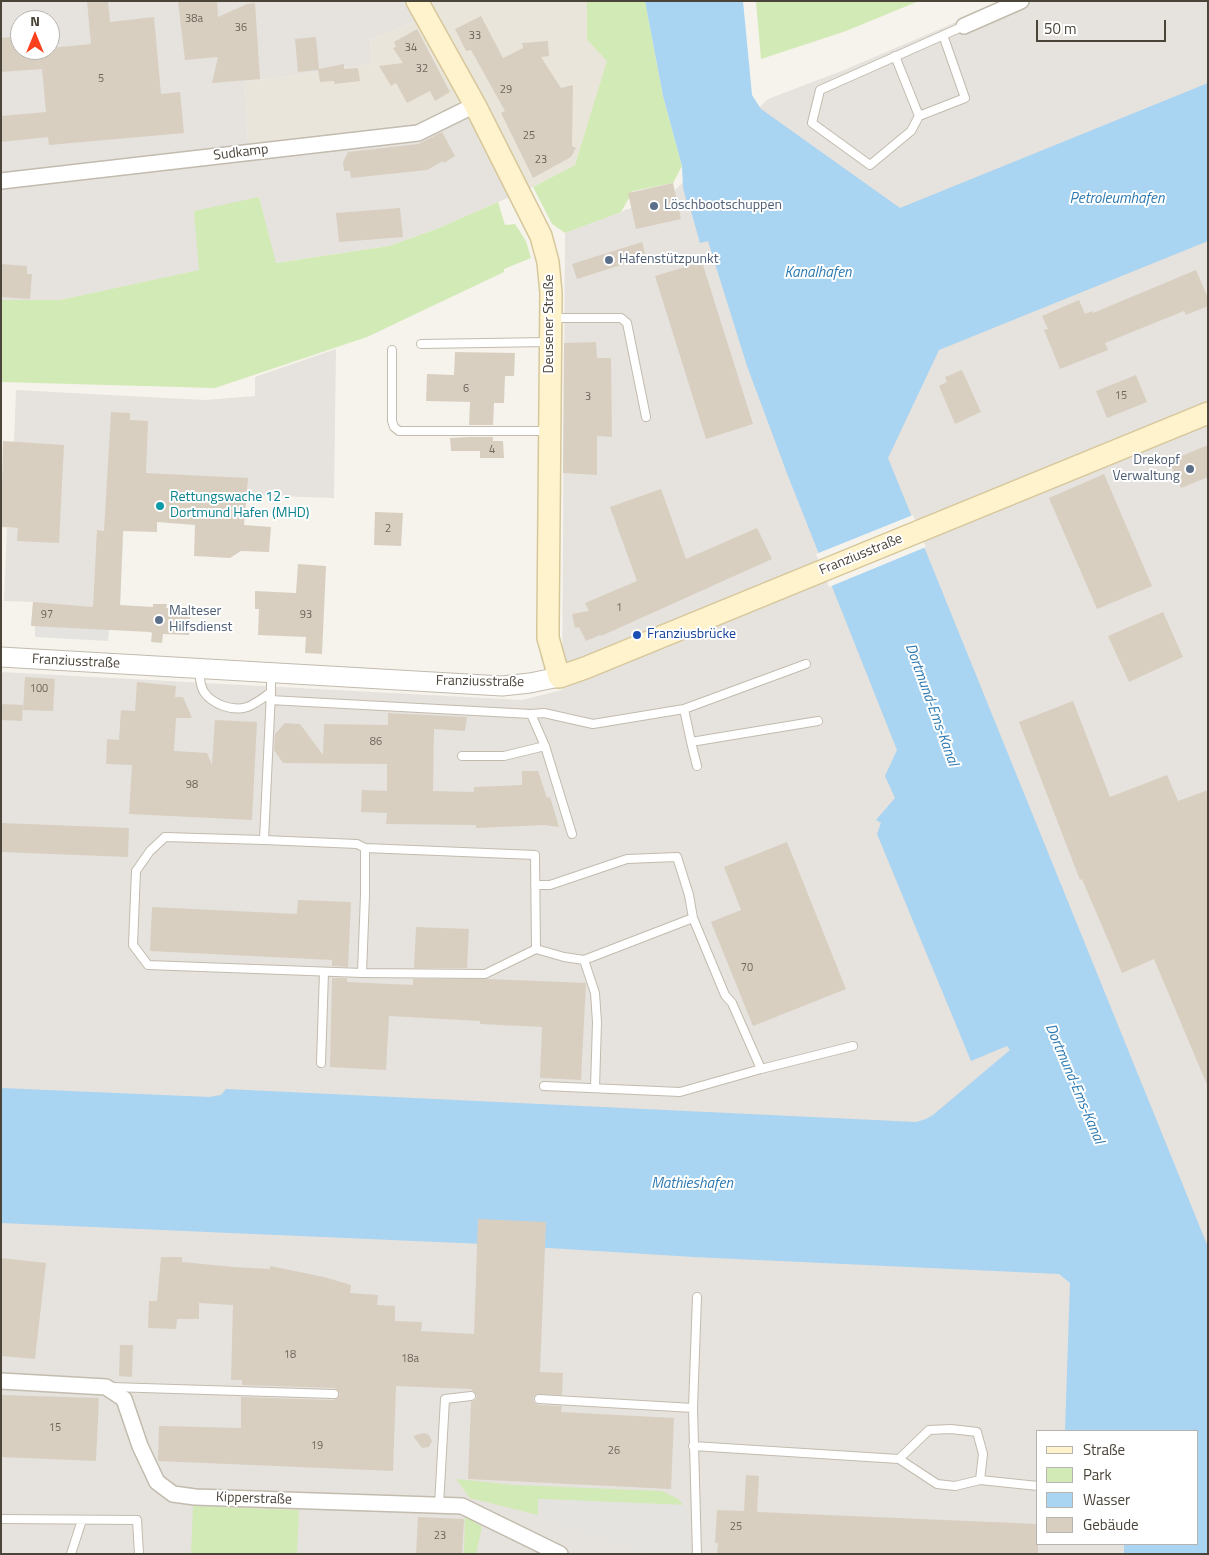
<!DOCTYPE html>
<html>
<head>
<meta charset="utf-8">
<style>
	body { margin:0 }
	#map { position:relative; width:1209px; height:1555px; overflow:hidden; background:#f6f3ec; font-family:"Titillium Web",sans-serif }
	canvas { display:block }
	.frame { position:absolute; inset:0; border:2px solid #4b4439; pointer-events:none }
	.legend { position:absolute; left:1036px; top:1430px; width:162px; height:115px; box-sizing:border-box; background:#fff; border:1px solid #b7b4b0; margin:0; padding:6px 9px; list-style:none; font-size:15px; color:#4b4439 }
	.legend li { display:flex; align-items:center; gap:10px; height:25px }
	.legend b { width:25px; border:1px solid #b7b4b0 }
	.north { position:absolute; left:10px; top:10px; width:50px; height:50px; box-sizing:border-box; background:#fff; border:1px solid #b7b4b0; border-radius:50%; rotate:0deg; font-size:14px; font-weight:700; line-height:20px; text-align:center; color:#4b4439 }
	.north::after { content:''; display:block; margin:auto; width:18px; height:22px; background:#fc3f1d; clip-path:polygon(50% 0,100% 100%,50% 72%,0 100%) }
	.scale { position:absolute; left:1036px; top:20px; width:130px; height:22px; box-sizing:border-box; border:2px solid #4b4439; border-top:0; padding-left:6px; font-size:15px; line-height:18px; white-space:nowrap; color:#4b4439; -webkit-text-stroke:4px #fff; paint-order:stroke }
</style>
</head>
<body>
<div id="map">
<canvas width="1209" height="1555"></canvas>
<div class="frame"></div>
<ul class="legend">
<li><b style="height:6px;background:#fff3cd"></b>Straße</li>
<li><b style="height:14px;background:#d2eab5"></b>Park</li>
<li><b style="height:14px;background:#a9d4f2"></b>Wasser</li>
<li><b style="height:14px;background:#d8cfc1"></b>Gebäude</li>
</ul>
<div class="north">N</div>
<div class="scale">50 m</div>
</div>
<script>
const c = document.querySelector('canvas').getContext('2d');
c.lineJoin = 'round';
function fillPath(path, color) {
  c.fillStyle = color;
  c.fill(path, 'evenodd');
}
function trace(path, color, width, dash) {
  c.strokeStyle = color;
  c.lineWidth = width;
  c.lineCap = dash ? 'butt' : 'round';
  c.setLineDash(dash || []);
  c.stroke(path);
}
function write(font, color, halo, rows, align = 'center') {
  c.font = font + ' "Titillium Web",sans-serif';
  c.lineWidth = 4;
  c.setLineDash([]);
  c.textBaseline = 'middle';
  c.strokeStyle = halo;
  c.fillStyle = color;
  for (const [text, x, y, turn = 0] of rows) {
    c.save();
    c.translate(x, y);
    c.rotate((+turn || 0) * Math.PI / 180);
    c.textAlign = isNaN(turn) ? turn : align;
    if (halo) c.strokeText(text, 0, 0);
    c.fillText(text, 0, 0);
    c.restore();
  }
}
const residential = new Path2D(`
	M 411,1 L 587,1 L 587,40 L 608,61 L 575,165 L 533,187 L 514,195 L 464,101 L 418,123 L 248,144 L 245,82 L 372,64 L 370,40 L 421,19 Z`);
const industrial = new Path2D(`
	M 1,1 L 411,1 L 421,19 L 370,40 L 372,64 L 245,82 L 248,144 L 418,123 L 464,100 L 514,195 L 439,228 L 389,246 L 275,263 L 259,197 L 200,270 L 60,300 L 1,300 ZM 20,20 L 50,20 L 50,50 L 20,50 Z
	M 999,1 L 1208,1 L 1208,1554 L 1,1554 L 1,672 L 522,700 L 562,690 L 565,233 L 673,192 L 768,99 L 844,70 L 961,20 L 961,18 ZM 1038,1431 L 1198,1431 L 1198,1544 L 1038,1544 Z
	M 336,349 L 334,498 L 246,495 L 124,518 L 119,630 L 31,625 L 33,602 L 4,601 L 7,528 L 18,528 L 22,443 L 14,442 L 16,390 L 204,400 L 255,396 L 255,377 Z`);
const green = new Path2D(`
	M 587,1 L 645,1 L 663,96 L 682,166 L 673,183 L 633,191 L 621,212 L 565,233 L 552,224 L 533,187 L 575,165 L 607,61 L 587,40 Z
	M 756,1 L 919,1 L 846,31 L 761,59 Z
	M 259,197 L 276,263 L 389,246 L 439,228 L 498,202 L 505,225 L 515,224 L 526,241 L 531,258 L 504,269 L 504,272 L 367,337 L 215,388 L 1,382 L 1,300 L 60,300 L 199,270 L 194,211 Z
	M 456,1479 L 514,1485 L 662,1491 L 678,1499 L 683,1505 L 539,1499 L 538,1515 L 470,1498 Z
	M 193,1506 L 299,1510 L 297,1554 L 191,1554 Z
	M 465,1516 L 482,1527 L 476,1554 L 464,1554 Z`);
const parking = new Path2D(`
	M 35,626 L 109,629 L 108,641 L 35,637 Z
	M 538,1499 L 683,1505 L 689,1525 L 691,1554 L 654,1554 L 623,1546 L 538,1515 Z`);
const water = new Path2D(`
	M 645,1 L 743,1 L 752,95 L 761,109 L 900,208 L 1208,83 L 1208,241 L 939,350 L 888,458 L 1208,1247 L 1208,1554 L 1124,1554 L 1124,1544 L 1198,1544 L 1198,1431 L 1065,1431 L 1070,1283 L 1059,1274 L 694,1257 L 484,1244 L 1,1223 L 1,1088 L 209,1097 L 221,1095 L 226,1089 L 916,1122 L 926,1119 L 933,1115 L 1010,1050 L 1007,1046 L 971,1061 L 877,834 L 881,823 L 876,820 L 895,798 L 885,776 L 897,750 L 788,476 L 747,366 L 708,241 L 700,243 L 689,204 L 687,204 L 683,187 L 682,166 L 663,96 Z`);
const pier = new Path2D(`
	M 913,515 L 926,547 L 829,587 L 816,554 Z`);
const building = new Path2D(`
	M 87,1 L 108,1 L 110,22 L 154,17 L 161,94 L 180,92 L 184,133 L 49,145 L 48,137 L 1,142 L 1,116 L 46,112 L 42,69 L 1,72 L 1,38 L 20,36 L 20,50 L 50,50 L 50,48 L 91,44 Z
	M 178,1 L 217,1 L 218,17 L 247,4 L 255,3 L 260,79 L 212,83 L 218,57 L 185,60 Z
	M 481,16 L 503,58 L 523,48 L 522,43 L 548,41 L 549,56 L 541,57 L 561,88 L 573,85 L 572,146 L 576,148 L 571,157 L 533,178 L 501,113 L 505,111 L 471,50 L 466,51 L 455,29 Z
	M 417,29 L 450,92 L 435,101 L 430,91 L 407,103 L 396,83 L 391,86 L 379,66 L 403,63 L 393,48 L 396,47 L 394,42 Z
	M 316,37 L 319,69 L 344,64 L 344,69 L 358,68 L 360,81 L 335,84 L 334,81 L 320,82 L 318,70 L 298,72 L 295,39 Z
	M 442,132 L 455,156 L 444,163 L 443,161 L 427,170 L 351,178 L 350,171 L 344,171 L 343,162 L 348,152 L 418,144 Z
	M 673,183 L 681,219 L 636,229 L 628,193 Z
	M 400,208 L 403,237 L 339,242 L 336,213 Z
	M 642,242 L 646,257 L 577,279 L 572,264 Z
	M 702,262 L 753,424 L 706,439 L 655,276 Z
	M 1,264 L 27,266 L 27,274 L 32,274 L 30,299 L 1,297 Z
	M 1196,270 L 1208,298 L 1208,306 L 1186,315 L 1184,311 L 1105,343 L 1108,350 L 1060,369 L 1044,330 L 1048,329 L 1042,316 L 1079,300 L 1085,314 L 1092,311 L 1093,313 Z
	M 596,342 L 597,358 L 611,358 L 612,437 L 597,436 L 597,475 L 563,473 L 564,343 Z
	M 455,352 L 515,353 L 514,376 L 505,376 L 504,403 L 494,403 L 493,425 L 469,425 L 470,402 L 426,401 L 427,374 L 454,375 Z
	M 962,370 L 981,412 L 955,424 L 939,386 L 947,382 L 945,377 Z
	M 1136,375 L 1147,402 L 1107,418 L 1096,391 Z
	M 111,412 L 130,413 L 130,420 L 148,421 L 146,473 L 248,478 L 244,525 L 271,527 L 269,552 L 241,551 L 230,558 L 194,556 L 195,525 L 157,522 L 157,532 L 123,531 L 120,605 L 153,607 L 153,604 L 167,604 L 166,608 L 191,609 L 189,635 L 163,634 L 162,643 L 151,642 L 152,633 L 150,632 L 31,626 L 33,602 L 93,607 L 97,530 L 104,531 Z
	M 469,437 L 493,437 L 493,441 L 503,441 L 504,458 L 480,458 L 480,451 L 451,451 L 450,438 Z
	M 3,441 L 64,445 L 59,543 L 17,541 L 18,528 L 1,527 Z
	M 1208,445 L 1208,477 L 1181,488 L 1169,461 Z
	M 1104,474 L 1152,586 L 1097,609 L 1049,498 Z
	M 661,489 L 686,559 L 757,528 L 772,559 L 601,636 L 600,635 L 586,641 L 579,627 L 575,628 L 572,614 L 589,611 L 585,603 L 637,581 L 610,507 Z
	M 375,512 L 403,513 L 401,546 L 374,545 Z
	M 298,564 L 326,566 L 322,654 L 305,653 L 306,637 L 258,635 L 259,609 L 255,609 L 255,591 L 296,593 Z
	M 1163,612 L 1183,657 L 1129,682 L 1108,636 Z
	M 25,677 L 55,679 L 53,711 L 23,710 Z
	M 137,682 L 176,686 L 175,697 L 183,697 L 192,718 L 176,718 L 174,751 L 207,753 L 212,765 L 215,720 L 257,722 L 252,820 L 129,814 L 132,765 L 106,764 L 107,739 L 119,740 L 121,710 L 135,711 Z
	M 1073,701 L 1110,797 L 1167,775 L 1178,801 L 1208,790 L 1208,1087 L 1154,959 L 1122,973 L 1082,879 L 1080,880 L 1019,722 Z
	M 1,704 L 23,705 L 22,721 L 1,720 Z
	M 388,713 L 467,717 L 465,731 L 434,729 L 433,791 L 474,792 L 474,787 L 522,785 L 522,771 L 538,771 L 547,798 L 550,797 L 559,827 L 545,825 L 476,828 L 476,825 L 386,824 L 387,813 L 361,812 L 362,790 L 387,791 L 387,764 L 283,763 L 274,750 L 275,734 L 285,723 L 300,724 L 323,755 L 324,724 L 388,725 Z
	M 1,823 L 129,828 L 128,857 L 1,852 Z
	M 787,842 L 846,989 L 753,1026 L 711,922 L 741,910 L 724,867 Z
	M 298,900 L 351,902 L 348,967 L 332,966 L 332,960 L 150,951 L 152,907 L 297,914 Z
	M 416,927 L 469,929 L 467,968 L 414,968 Z
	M 332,978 L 347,978 L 347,982 L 413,985 L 413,979 L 488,979 L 586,983 L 581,1080 L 540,1078 L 542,1027 L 480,1024 L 480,1021 L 389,1016 L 386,1070 L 330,1067 Z
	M 478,1219 L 546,1222 L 540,1372 L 563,1373 L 562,1395 L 537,1394 L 533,1398 L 534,1402 L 539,1405 L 562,1406 L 561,1412 L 674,1418 L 671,1489 L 468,1479 L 471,1402 L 475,1400 L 477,1396 L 471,1389 L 396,1386 L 393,1471 L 158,1461 L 159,1426 L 241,1428 L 241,1397 L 334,1400 L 338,1397 L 340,1394 L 337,1390 L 334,1388 L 242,1385 L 242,1380 L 231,1380 L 233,1305 L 199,1303 L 199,1319 L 177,1319 L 176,1329 L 148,1328 L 149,1301 L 157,1301 L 161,1257 L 182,1257 L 182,1262 L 234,1267 L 270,1269 L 270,1266 L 324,1277 L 351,1285 L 350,1293 L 378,1295 L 377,1305 L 395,1306 L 395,1321 L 422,1322 L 421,1331 L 474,1334 Z
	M 1,1258 L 46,1263 L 35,1359 L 1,1356 Z
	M 120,1345 L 133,1345 L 132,1377 L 119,1376 Z
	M 1,1395 L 99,1398 L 96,1461 L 1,1457 Z
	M 424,1433 L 429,1435 L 432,1441 L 429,1447 L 422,1448 L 413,1436 Z
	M 746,1475 L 759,1476 L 757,1512 L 1038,1524 L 1038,1554 L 717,1554 L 718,1543 L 715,1543 L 717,1510 L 744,1511 Z
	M 418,1517 L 464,1519 L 462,1554 L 416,1554 Z`);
const service = new Path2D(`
	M 895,56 L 919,116 L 965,98 L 943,35
	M 919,116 L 911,131 L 870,165 L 812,123 L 820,90 L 964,26
	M 552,318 L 621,318 L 627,323 L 646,417
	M 421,344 L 548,342
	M 392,350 L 392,421 L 394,427 L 399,431 L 548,431
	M 198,669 C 200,676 200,686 204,692 C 212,704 233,712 247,707 C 256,704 263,698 271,692 L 271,673
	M 270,700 L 531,714 L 545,746 L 572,834
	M 684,709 L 691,742 L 818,721
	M 531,714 L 544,713 L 593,724 L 684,709 L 806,664
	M 691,742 L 697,766
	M 462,756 L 504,756 L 545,746
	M 264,840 L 357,844 L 365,848 L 365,895 L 362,973 L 148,965 L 133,945 L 136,871 L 150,851 L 165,837 L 264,840 L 271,692
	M 535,885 L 550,885 L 627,859 L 677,857 L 689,895 L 693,918 L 725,995 L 732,1003 L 761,1069 L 680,1092 L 544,1086
	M 536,949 L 564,957 L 584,960 L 693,918
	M 584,960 L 595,993 L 597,1022 L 595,1088
	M 362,973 L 485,974 L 536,949 L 535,855 L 365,848
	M 321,1063 L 324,972
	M 761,1069 L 853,1046
	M 111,1387 L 334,1394
	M 539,1399 L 693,1408 L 697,1297
	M 693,1408 L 697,1554
	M 693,1446 L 899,1459 L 929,1430 L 951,1429 L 977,1432 L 983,1454 L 980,1480 L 955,1486 L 937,1484 L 899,1459
	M 980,1480 L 1038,1486
	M 439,1505 L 445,1399 L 471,1396
	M 1,1519 L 137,1520 L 139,1554
	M 71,1554 L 82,1520`);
const minor = new Path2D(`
	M 964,26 L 1021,1
	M 1,181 L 418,133 L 475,105
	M 1,1381 L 106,1387 L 124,1399 L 140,1446 L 157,1482 L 173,1494 L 195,1497 L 462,1506 L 560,1554`);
const tertiary = new Path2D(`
	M 1,657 L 502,686 L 530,683 L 559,677`);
const secondary = new Path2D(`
	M 417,1 L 475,105 L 541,236 L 548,262 L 551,293 L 548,624 L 548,638 L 559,677 L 585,668 L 1208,413`);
const markers = [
	[654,206,5,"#5c6f8a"],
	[609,260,5,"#5c6f8a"],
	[1190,469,5,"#5c6f8a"],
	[160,506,5,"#0f9aa8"],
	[159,620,5,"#5c6f8a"],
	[637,635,5,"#1a4fb4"]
];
const numberNames = [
	["38a",194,19],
	["36",241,28],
	["33",475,36],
	["34",411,48],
	["32",422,69],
	["5",101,79],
	["29",506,90],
	["25",529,136],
	["23",541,160],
	["6",466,389],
	["15",1121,396],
	["3",588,397],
	["4",492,450],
	["2",388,529],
	["1",619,608],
	["97",47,615],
	["93",306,615],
	["100",39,689],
	["86",376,742],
	["98",192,785],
	["70",747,968],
	["18",290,1355],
	["18a",410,1359],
	["15",55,1428],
	["19",317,1446],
	["26",614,1451],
	["25",736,1527],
	["23",440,1536]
];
const streetNames = [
	["Sudkamp",241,153,-7],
	["Deusener Straße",550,324,-90],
	["Franziusstraße",861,555,-22],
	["Franziusstraße",76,662,3],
	["Franziusstraße",480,682,1],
	["Kipperstraße",254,1499,2]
];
const serviceNames = [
	["Löschbootschuppen",664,206],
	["Hafenstützpunkt",619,260],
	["Drekopf",1180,461,"right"],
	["Verwaltung",1180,477,"right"],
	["Malteser",169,612],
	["Hilfsdienst",169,628]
];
const cultureNames = [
	["Rettungswache 12 -",170,498],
	["Dortmund Hafen (MHD)",170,514]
];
const transitNames = [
	["Franziusbrücke",647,635]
];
const waterNames = [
	["Petroleumhafen",1117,199],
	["Kanalhafen",818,273],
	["Dortmund-Ems-Kanal",931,705,70],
	["Dortmund-Ems-Kanal",1074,1084,67],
	["Mathieshafen",692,1184]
];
fillPath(residential, '#eae5da');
fillPath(industrial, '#e6e2dd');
fillPath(green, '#d2eab5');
fillPath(parking, '#e5e3e0');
fillPath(water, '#a9d4f2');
fillPath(pier, '#f6f3ec');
fillPath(building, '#d8cfc1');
trace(service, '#c2bbae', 10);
trace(minor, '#c2bbae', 18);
trace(tertiary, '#c2bbae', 21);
trace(secondary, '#d6c79b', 24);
trace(service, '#fff', 8);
trace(minor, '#fff', 15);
trace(tertiary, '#fff', 19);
trace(secondary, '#fff3cd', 21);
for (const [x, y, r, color] of markers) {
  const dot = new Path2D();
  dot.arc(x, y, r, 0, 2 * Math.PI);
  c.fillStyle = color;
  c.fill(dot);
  trace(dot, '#fff', 2);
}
write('11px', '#6e675b', null, numberNames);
write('14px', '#4b4439', '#fff', streetNames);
write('14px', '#4e5e75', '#fff', serviceNames, 'left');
write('14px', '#0d838f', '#fff', cultureNames, 'left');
write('14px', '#164399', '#fff', transitNames, 'left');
write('italic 15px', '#2e7ab2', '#fff', waterNames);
</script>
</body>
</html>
